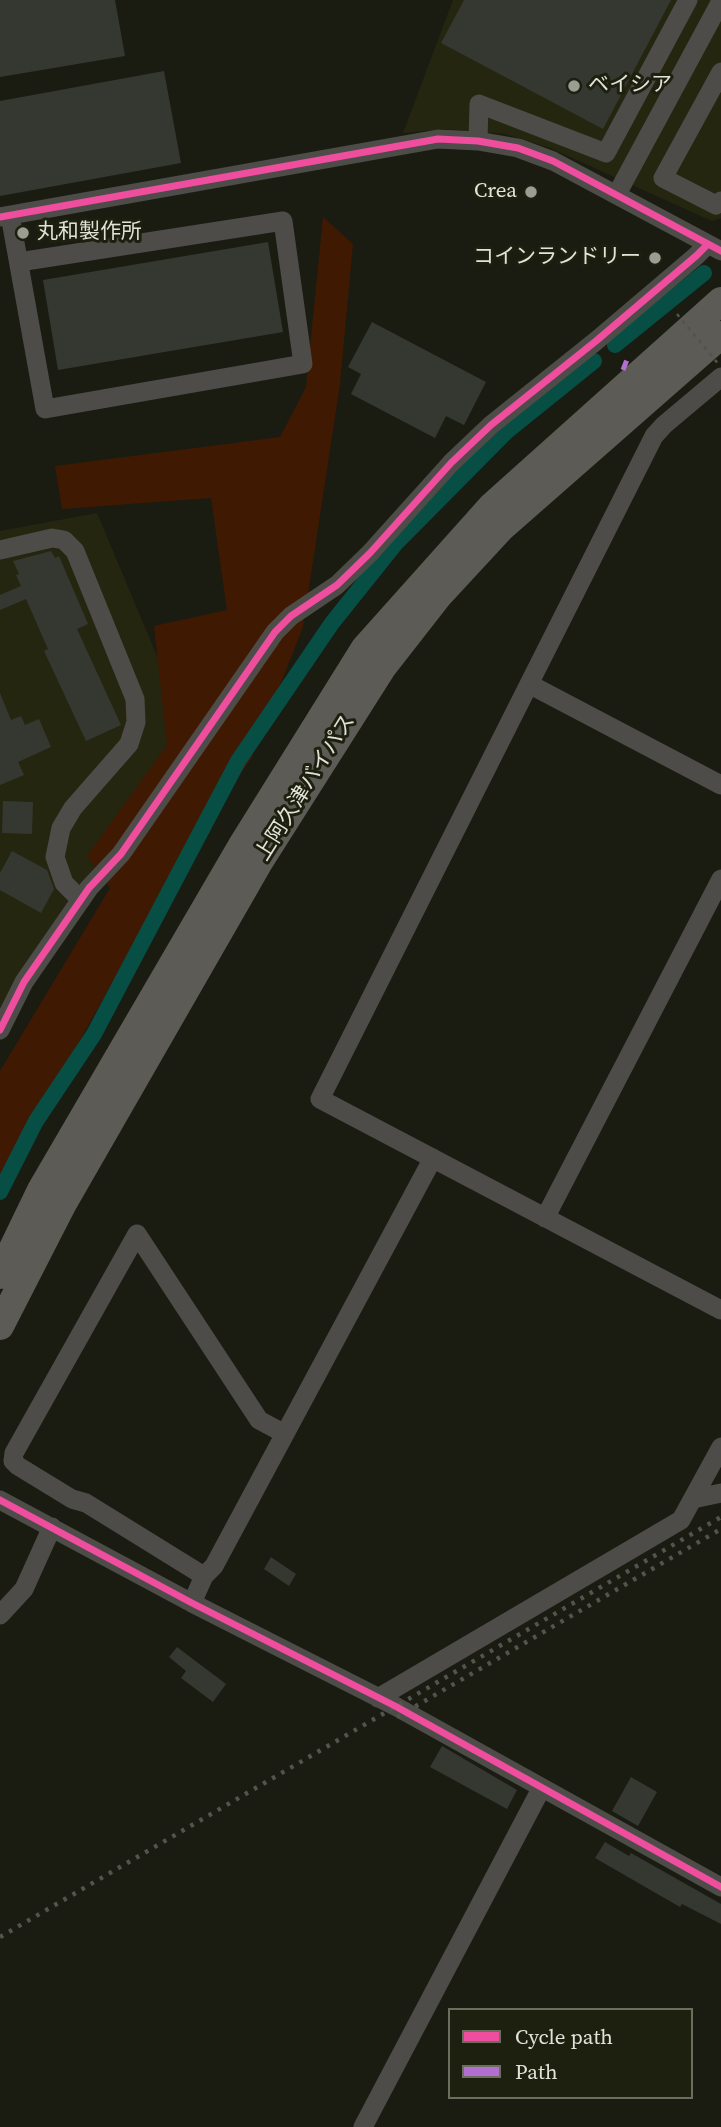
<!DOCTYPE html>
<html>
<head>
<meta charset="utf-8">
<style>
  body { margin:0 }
  #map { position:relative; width:721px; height:2127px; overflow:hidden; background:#1a1c12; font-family:"Source Serif 4",serif }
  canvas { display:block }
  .legend { position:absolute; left:448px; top:2008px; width:245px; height:91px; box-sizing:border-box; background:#1d1f0f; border:2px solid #6b6d5f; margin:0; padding:9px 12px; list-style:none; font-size:21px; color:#e1e3d8 }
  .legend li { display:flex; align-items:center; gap:14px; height:35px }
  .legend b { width:35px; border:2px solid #6b6d5f }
</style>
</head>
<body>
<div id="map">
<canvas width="721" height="2127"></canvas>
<ul class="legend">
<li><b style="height:9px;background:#ef4d9e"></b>Cycle path</li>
<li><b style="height:9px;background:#b36fd0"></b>Path</li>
</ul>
</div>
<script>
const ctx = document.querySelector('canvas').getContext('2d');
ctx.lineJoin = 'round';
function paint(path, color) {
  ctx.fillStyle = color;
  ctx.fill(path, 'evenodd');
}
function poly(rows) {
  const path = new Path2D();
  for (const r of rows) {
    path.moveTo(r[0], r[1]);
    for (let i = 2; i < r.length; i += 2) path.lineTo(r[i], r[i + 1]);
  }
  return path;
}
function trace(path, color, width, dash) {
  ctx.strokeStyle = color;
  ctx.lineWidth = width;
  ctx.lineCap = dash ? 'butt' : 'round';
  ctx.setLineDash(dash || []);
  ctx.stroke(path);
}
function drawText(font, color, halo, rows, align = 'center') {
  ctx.font = font + ' "Source Serif 4","Noto Sans JP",serif';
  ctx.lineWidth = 6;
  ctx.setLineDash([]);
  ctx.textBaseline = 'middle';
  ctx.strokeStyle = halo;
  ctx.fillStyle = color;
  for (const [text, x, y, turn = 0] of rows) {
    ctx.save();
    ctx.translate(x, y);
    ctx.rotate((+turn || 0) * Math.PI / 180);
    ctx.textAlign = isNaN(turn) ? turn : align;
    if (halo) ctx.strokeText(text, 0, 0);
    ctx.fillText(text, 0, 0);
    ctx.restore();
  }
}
paint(poly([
  [453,0,721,0,721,218,712,221,550,148,505,134,445,129,403,133],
  [97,513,191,737,119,846,74,892,18,979,0,1013,0,531]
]), '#242610');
paint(poly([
  [323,217,353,244,340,384,303,627,251,759,182,857,0,1184,0,1071,110,888,87,856,167,745,154,626,227,610,211,498,62,509,55,466,280,437,306,387]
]), '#401902');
trace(poly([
  [615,345,704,273],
  [0,1192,36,1121,94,1034,238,761,332,623,396,543,506,432,594,361]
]), '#074e44', 16);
paint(poly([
  [0,0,115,0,125,56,0,77],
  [464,0,671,0,603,129,441,43],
  [164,71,181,163,0,196,0,101],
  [268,242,283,332,58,370,43,280],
  [372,322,486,382,464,425,446,416,435,438,351,394,361,374,348,367],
  [51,551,55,558,59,556,88,624,77,629,121,725,86,741,44,651,48,649,26,599,0,610,0,595,21,586,16,575,19,574,13,561],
  [0,693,11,720,21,716,25,725,39,719,51,747,18,762,24,775,0,785],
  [3,801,33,802,32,834,2,833],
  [12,851,47,870,54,889,41,913,0,890,0,873],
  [271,1557,296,1574,289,1586,264,1569],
  [177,1647,226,1684,213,1702,181,1678,186,1671,169,1657],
  [442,1746,517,1790,507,1809,430,1767],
  [631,1777,657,1792,638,1826,612,1811],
  [605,1842,629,1856,631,1853,721,1904,721,1924,682,1904,680,1907,595,1858]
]), '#353831');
trace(poly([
  [721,72,663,178,716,205,721,201],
  [478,141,479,104,606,153,688,0],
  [617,194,721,1],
  [10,215,45,409,303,364,283,221,19,262],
  [0,217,438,139,478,141,518,148,553,161,721,251],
  [721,377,664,425,654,436,320,1099,721,1310],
  [0,550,52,538,64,540,75,551,135,699,136,722,129,744,73,808,61,828,55,857,64,883,81,900],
  [529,684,721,785],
  [0,1030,24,982,89,888,121,854,275,632,291,616,337,585,370,553,451,463,491,425,596,341,696,256,708,244],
  [545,1218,721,879],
  [693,1499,721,1493],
  [0,1500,192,1603,395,1706,721,1887],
  [204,1576,86,1503,72,1499,18,1466,13,1461,14,1453,137,1234,259,1420,285,1434],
  [192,1603,204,1576,214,1566,433,1158],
  [0,1615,24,1589,52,1527],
  [378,1698,681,1520,721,1447],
  [363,2127,541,1789]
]), '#4d4c48', 19);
trace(poly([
  [0,1275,41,1190,241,847,365,648,491,507,721,301],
  [0,1326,62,1205,259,862,382,668,439,595,501,528,721,335]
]), '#5c5b55', 28);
trace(poly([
  [397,1717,721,1529],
  [0,1937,721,1517]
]), '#54544f', 4.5, [3.5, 7]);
trace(poly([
  [677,314,720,366]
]), '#53534e', 2.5, [3.5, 5]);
trace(poly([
  [623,370,628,357]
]), '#b36fd0', 5, [10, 5]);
trace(poly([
  [0,217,438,139,478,141,518,148,553,161,721,251],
  [0,1030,24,982,89,888,121,854,275,632,291,616,337,585,370,553,451,463,491,425,596,341,696,256,708,244],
  [0,1500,192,1603,395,1706,721,1887]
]), '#ef4d9e', 7);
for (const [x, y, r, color] of [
  [574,86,7,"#9b9d93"],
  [531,192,7,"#9b9d93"],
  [23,233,7,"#9b9d93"],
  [655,258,7,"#9b9d93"]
]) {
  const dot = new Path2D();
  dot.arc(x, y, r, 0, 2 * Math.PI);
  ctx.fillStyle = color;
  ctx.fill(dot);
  trace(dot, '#1d1f0f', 2.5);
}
drawText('21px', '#e1e3d8', '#1d1f0f', [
  ["ベイシア",588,86],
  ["Crea",517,192,"right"],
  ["丸和製作所",37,233],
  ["コインランドリー",641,258,"right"]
], 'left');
drawText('21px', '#e1e3d8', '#1d1f0f', [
  ["上阿久津バイパス",306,788,-58]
]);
</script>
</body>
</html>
